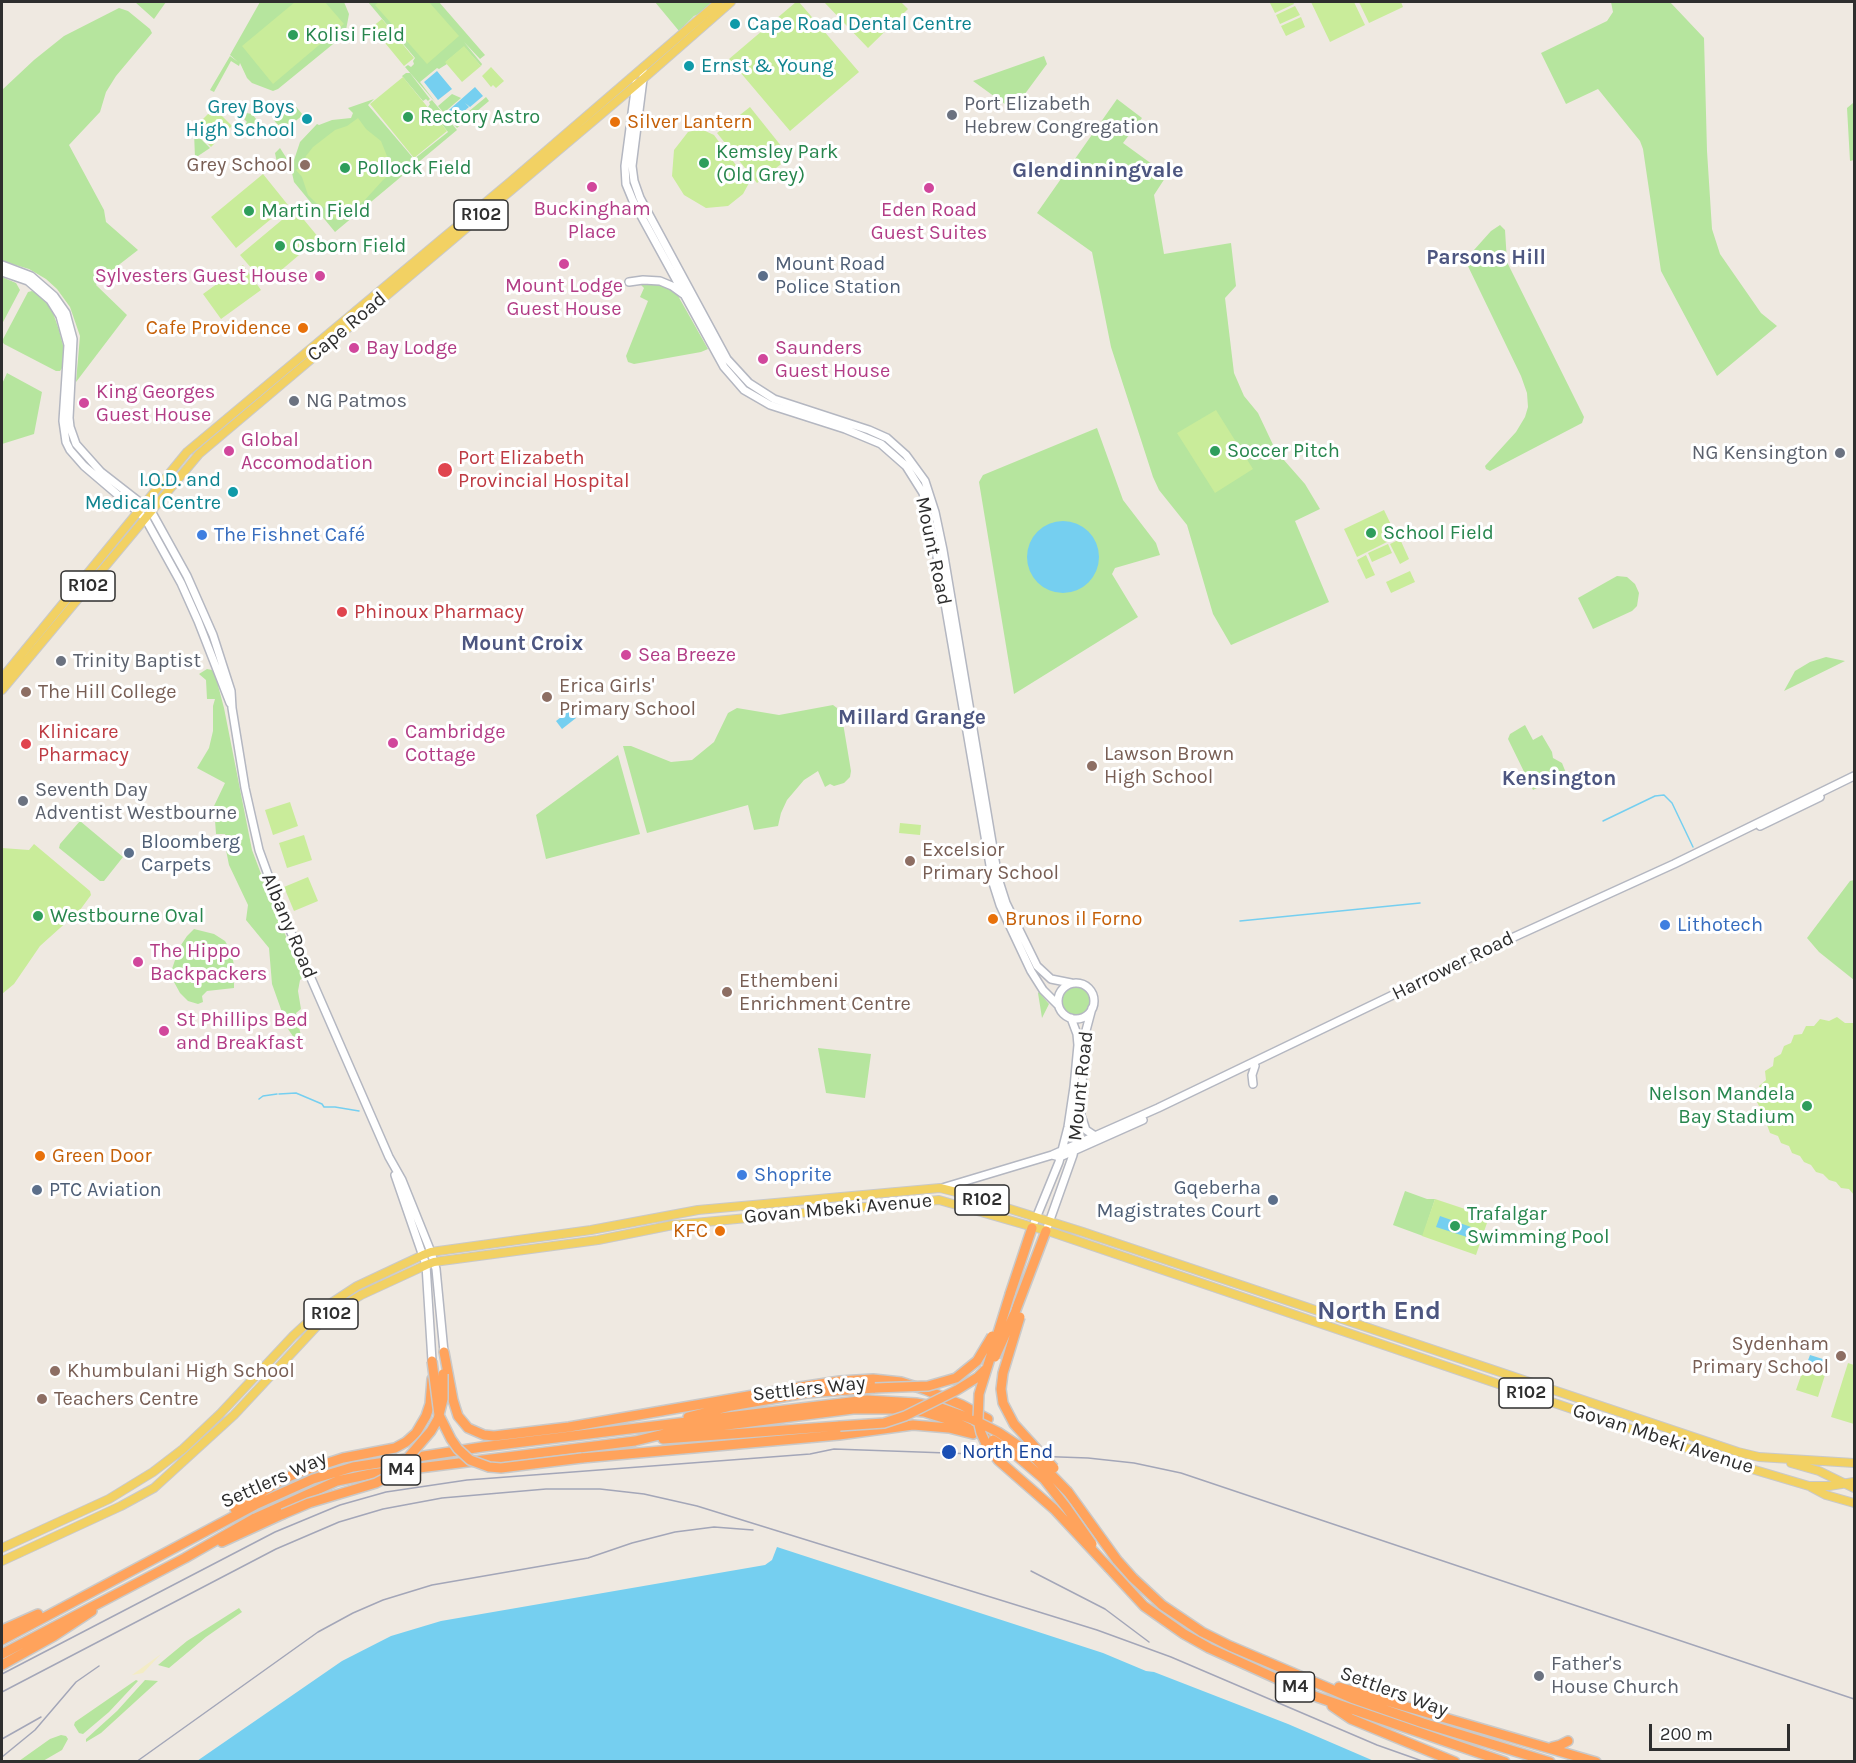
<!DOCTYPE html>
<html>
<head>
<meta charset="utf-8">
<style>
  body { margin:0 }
  #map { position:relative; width:1856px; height:1763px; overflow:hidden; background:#efe9e1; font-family:Karla,sans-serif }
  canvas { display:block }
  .frame { position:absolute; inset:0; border:3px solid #2e2e2e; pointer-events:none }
  .scale { position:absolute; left:1649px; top:1724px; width:141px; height:27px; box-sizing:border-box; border:3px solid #2e2e2e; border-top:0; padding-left:8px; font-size:18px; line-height:21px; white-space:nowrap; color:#2e2e2e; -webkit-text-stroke:4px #fff; paint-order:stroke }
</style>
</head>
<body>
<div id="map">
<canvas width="1856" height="1763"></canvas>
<div class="frame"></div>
<div class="scale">200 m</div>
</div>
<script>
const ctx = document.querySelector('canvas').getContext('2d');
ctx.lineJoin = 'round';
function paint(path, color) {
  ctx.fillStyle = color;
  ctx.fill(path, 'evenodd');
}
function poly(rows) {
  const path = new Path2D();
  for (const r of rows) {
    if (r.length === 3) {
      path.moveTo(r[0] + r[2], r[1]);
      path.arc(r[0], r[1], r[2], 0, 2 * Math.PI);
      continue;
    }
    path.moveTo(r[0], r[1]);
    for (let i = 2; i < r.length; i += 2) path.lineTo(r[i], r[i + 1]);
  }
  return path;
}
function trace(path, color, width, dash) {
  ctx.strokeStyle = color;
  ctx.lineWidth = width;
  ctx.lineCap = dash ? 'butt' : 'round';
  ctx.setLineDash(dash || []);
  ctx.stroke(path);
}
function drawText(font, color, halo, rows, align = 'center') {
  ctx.font = font + ' Karla,sans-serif';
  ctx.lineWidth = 6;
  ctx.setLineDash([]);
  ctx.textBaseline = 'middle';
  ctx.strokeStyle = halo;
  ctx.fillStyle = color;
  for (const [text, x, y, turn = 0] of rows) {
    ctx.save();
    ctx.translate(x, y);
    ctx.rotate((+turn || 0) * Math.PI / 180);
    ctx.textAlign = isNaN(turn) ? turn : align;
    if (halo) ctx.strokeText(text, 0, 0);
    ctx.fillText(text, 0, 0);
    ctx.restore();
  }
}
paint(poly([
  [135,2,166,2,154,19],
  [260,2,344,2,349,14,346,30,338,40,278,89,273,91,252,83,247,78,240,63,239,66,231,61,214,92,210,90,230,56,238,62,230,55],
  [368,2,439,2,485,55,480,59,464,42,482,64,481,66,464,47,446,62,447,64,439,69,437,68,420,82,436,103,405,67,408,65,411,67,414,64,413,61,415,58],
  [655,2,713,2,703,12,694,16,679,31],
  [1611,2,1670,2,1704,38,1707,151,1712,229,1720,254,1761,313,1777,326,1717,376,1661,271,1643,149,1640,141,1598,89,1566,104,1541,53,1607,21,1613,12],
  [119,8,128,11,150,29,152,33,116,76,106,92,100,112,69,145,104,210,106,222,138,250,98,281,96,285,127,315,76,382,80,336,70,307,57,289,46,279,29,269,2,261,2,90,34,60,64,36],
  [1044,56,1047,64,1013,110,973,81],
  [406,73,410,73,430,99,428,101,426,99,423,101,402,76],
  [452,94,461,98,447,110,456,122,486,97,489,101,457,128,438,106],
  [374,99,368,105,414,159,448,132,428,107,430,104,429,102,432,100,457,130,335,232,294,182,292,173,294,160,300,142,317,124,319,125,332,120,351,118,353,113,348,108],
  [1117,99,1142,118,1123,143,1167,175,1154,195,1164,254,1231,243,1236,286,1225,298,1234,373,1244,396,1258,413,1276,451,1305,484,1320,509,1295,521,1329,602,1231,645,1213,614,1187,525,1159,490,1153,477,1111,347,1092,252,1037,213],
  [292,102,303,115,283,131,272,118],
  [1853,103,1854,160,1850,161,1847,108],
  [246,113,252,114,261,125,256,130,258,133,255,135,244,125,247,122,243,118,239,119],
  [194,132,210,148,195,158],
  [280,148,289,162,286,173,278,165,276,158,275,153],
  [1500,225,1505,230,1507,262,1584,417,1582,423,1490,471,1486,469,1485,466,1516,432,1525,417,1528,407,1527,393,1521,376,1465,260,1491,231],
  [2,277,16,283,20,290,2,324],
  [649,283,664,285,677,294,708,349,701,352,634,364,628,362,626,356,648,301,640,297,644,288,640,284],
  [32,291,41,296,52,310,59,330,64,349,63,367,60,371,56,371,4,344,2,341,28,292],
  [7,373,42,392,34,434,2,444,2,384],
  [1097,428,1123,500,1156,543,1160,555,1115,568,1112,574,1138,617,1014,694,979,482,983,475],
  [1617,576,1627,577,1635,584,1639,593,1637,606,1632,611,1593,629,1578,598],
  [1826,657,1845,661,1784,691,1795,671,1810,662],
  [207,669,212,670,215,674,224,708,252,850,277,916,304,977,300,980,298,991,301,1009,296,1013,301,1036,297,1038,299,1045,288,1029,272,984,269,948,246,920,248,905,229,865,224,840,226,837,225,834,216,834,214,806,225,783,197,768,209,748,213,731,213,706,215,699,207,699,206,680,199,674],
  [833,705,841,711,851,771,850,777,844,783,834,786,830,784,825,787,818,771,804,780,787,800,781,813,778,826,754,830,748,805,647,833,623,746,631,746,671,762,692,760,714,742,728,713,737,708,779,715],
  [1525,725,1533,740,1542,735,1552,752,1553,758,1562,763,1566,773,1533,790,1508,739,1510,734],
  [618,755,640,834,546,859,536,815],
  [80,821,123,857,104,881,100,881,59,848,60,844],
  [1854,880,1854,980,1819,952,1807,938,1850,881],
  [194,929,214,934,225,941,231,951,234,965,234,988,207,991,202,996,203,1002,198,1004,188,1001,180,993,174,982,172,969,179,948,187,936],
  [1076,1001,14],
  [1039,992,1049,1004,1042,1018,1038,993],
  [818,1048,871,1054,865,1098,826,1093],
  [1405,1191,1427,1199,1435,1199,1423,1236,1393,1225],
  [239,1608,242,1612,206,1637,169,1668,158,1665,187,1641],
  [136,1680,138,1681,109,1712,83,1734,79,1733,74,1725,75,1722],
  [145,1680,158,1681,101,1733,86,1742,86,1739,117,1711],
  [61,1735,66,1736,68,1739,62,1750,43,1761,19,1761,50,1739]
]), '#b6e59e');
paint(poly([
  [161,1654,143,1673,132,1675,67,1722]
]), '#f3ecc5');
paint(poly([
  [295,2,325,2,344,24,273,84,242,46],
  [379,2,429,2,459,36,427,64,375,5],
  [796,2,799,2,859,72,790,131,729,59],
  [824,2,901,2,908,9,868,48],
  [1274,2,1293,2,1294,4,1275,13,1270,3],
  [1311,2,1354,2,1365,25,1330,42],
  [1359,2,1401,2,1403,7,1369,23],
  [1295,6,1300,15,1280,24,1276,15],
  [1301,17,1305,27,1286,36,1281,26],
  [382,19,414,58,404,66,372,27],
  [464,46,481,66,462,82,445,62],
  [491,67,504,81,496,88,493,85,491,87,482,76],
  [403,77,447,131,414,158,370,104],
  [750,107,790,157,757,183,717,133],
  [214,108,232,126,211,147,195,131,195,127],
  [358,118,366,129,381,141,387,156,397,169,383,180,364,201,336,220,327,209,316,203,308,195,302,177,296,170,302,166,306,156,313,147,335,130,347,126],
  [701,129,714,135,749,183,743,194,728,206,706,208,684,195,672,176,674,150,688,132],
  [263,174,288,205,236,248,211,217],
  [295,209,319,238,265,284,240,255],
  [243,265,261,290,221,319,203,294],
  [1216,410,1253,469,1215,493,1177,433],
  [1384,510,1397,537,1357,557,1344,529],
  [1400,539,1409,559,1400,564,1390,544],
  [1388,544,1392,553,1372,562,1368,553],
  [1366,555,1375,575,1366,579,1357,560],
  [1410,571,1415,582,1391,593,1386,582],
  [290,802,298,826,273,835,265,810],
  [900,823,921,825,920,835,899,833],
  [304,835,312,860,287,868,279,843],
  [34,844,90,891,91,895,80,910,40,946,14,984,2,994,2,848,29,850],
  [308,877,318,901,294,911,284,887],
  [1837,1017,1845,1023,1854,1023,1854,1195,1849,1189,1841,1188,1836,1182,1829,1180,1823,1174,1816,1172,1811,1165,1804,1162,1800,1156,1792,1153,1789,1146,1781,1143,1778,1136,1770,1133,1767,1125,1761,1119,1761,1110,1757,1102,1761,1095,1759,1086,1766,1080,1765,1071,1773,1066,1774,1058,1781,1054,1784,1046,1791,1043,1794,1035,1802,1034,1806,1026,1814,1026,1820,1019,1829,1021],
  [1435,1199,1489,1217,1476,1255,1422,1236],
  [1848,1363,1854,1365,1854,1424,1831,1417],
  [1804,1367,1825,1375,1818,1397,1796,1390]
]), '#c9ec9a');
paint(poly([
  [437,71,452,89,438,100,424,82],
  [475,87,483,96,470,107,465,103,469,107,456,118,449,110],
  [1063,557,36],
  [570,710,576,718,562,729,556,721],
  [1440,1216,1471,1227,1467,1237,1436,1227],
  [1810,1355,1826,1360,1823,1368,1807,1363],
  [777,1547,1103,1653,1146,1671,1154,1672,1288,1724,1374,1761,197,1761,342,1661,391,1636,441,1621,765,1565,772,1560]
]), '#75cff0');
trace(poly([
  [1603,821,1655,796,1664,795,1672,803,1693,847],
  [1240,921,1420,903],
  [279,1094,296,1093,322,1104,324,1107,335,1107,359,1111],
  [259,1099,263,1096,277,1094]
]), '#75cff0', 1.5);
const secondary = poly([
  [643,68,643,79,632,166,634,181,640,198,727,359,749,383,774,399,869,430,887,438,906,455,925,481,935,512,943,550,998,878,1006,903,1037,966,1051,979,1071,983],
  [636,83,625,166,626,184,633,201,724,367,744,390,770,405,845,429,881,444,906,466,923,493,936,551,993,883,1000,905,1031,971,1043,990,1058,1005],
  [2,265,31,276,54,296,66,313,73,339,69,418,70,427,76,444,101,472,151,511,187,576,213,635,231,691,232,708,245,788,259,850,279,905,389,1157,402,1180,431,1252,436,1269,444,1352],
  [2,272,28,281,50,300,60,316,68,345,63,421,66,442,70,450,84,466,145,518,181,583,198,621,230,703],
  [629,282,643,280,660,281,672,286,683,294],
  [1760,826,1820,797],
  [1076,1001,18],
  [1253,1084,1252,1075,1255,1066],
  [1082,1118,1086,1130,1095,1136],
  [1052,1155,1060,1157,1143,1120],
  [395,1175,426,1265,432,1361],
  [942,1188,1052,1155,1158,1108,1503,942,1674,864,1854,776],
  [1032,1228,1059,1162,1068,1127,1074,1087,1078,1045,1077,1034,1071,1018],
  [1046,1231,1073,1155,1078,1134,1081,1113,1084,1038,1092,1008]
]);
const primary = poly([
  [2,678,187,452,510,182,719,2],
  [2,690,199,454,643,79,731,2],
  [1791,1463,1819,1471,1854,1488],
  [1811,1487,1826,1495,1854,1503],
  [2,1548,109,1499,153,1472,183,1449,220,1414,293,1336,322,1309,357,1286,423,1255,431,1252,591,1230,698,1210,940,1188,956,1192,1083,1232,1738,1452,1759,1457,1854,1463],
  [2,1561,121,1506,154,1488,234,1415,316,1327,337,1310,361,1295,426,1265,434,1262,598,1240,673,1225,939,1200,1054,1233,1728,1462,1809,1486,1829,1486,1854,1482]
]);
const motorway = poly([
  [1010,1294,1032,1228],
  [1014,1315,1046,1231],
  [444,1352,453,1400,458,1416,468,1428,484,1435,494,1436,569,1427,800,1387,840,1381,873,1379,901,1382,926,1390,962,1405,988,1419],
  [688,1417,731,1406,806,1393,875,1388],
  [663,1439,840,1426],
  [582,1458,839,1435,913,1425,949,1428,973,1434],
  [1068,1492,1117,1560,1133,1578,1162,1605,1202,1632,1230,1646,1354,1699,1423,1723,1550,1762],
  [235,1509,283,1479,300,1472,343,1458,395,1448,406,1442,416,1433,426,1416,430,1404,432,1379],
  [222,1542,283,1514],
  [1109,1568,1144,1606,1184,1634,1209,1648,1317,1697,1505,1762],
  [2,1630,38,1614],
  [2,1640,255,1505,313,1479,353,1467,482,1447,867,1400,916,1403,938,1407,972,1419],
  [2,1654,185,1558,255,1518,337,1481,371,1474,635,1441,672,1432,853,1409,891,1409,924,1412,953,1421,985,1436],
  [2,1665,54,1636,92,1611],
  [1339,1687,1596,1762],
  [1332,1706,1351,1719,1455,1762],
  [1552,1747,1560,1745,1568,1741]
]);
trace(secondary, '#b4b7c1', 10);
trace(primary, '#c9c9c9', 10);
trace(motorway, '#c9c9c9', 12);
trace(secondary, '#fff', 7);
trace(primary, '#f2d163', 8);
trace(motorway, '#ffa35c', 9);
trace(poly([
  [1031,1571,1105,1609,1149,1642],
  [2,1674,275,1532,340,1505,386,1492,467,1480,810,1454,834,1449,1088,1458,1134,1463,1181,1473,1854,1699],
  [2,1692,276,1549,339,1522,383,1509,442,1498,546,1489,600,1489,644,1494,697,1506,1097,1630,1171,1657,1377,1745,1425,1762],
  [2,1739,41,1717],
  [2,1757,35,1730,76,1682,99,1666],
  [136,1762,318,1632,353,1613,383,1600,432,1585,588,1558,632,1543,675,1532,714,1527,753,1530]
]), '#a3a6b8', 1.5);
const motorwayBridge = poly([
  [1010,1294,979,1394,978,1420,981,1433,986,1444,998,1460,1054,1509,1109,1568],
  [1020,1317,1003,1373,1001,1389,1003,1403,1014,1424,1054,1468],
  [995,1357,1014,1315],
  [432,1361,439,1415,451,1439,458,1449,470,1460,489,1467,501,1468,582,1458],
  [875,1388,928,1386,956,1378,977,1361,992,1336],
  [974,1420,998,1432,1031,1454,1068,1492],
  [840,1426,884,1423,905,1416,957,1390,978,1377,985,1370],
  [993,1440,1017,1456,1044,1479,1066,1507,1092,1544],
  [283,1514,309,1503,376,1483,395,1473,431,1431,438,1419,443,1399,443,1374]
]);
trace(motorwayBridge, '#c9c9c9', 12, []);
trace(motorwayBridge, '#ffa35c', 9);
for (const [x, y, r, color] of [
  [735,24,6,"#0f9aa8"],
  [293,35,6,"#2e9e5b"],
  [689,66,6,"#0f9aa8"],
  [952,115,6,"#6b7280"],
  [408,117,6,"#2e9e5b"],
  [307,119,6,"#0f9aa8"],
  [615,122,6,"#e8710a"],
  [704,163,6,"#2e9e5b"],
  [305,165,6,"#8d6e63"],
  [345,168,6,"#2e9e5b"],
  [592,187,6,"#d1479c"],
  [929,188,6,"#d1479c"],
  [249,211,6,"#2e9e5b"],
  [280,246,6,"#2e9e5b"],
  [564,264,6,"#d1479c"],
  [320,276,6,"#d1479c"],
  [763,276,6,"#5c6f8a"],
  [303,328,6,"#e8710a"],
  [354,348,6,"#d1479c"],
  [763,359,6,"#d1479c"],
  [294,401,6,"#6b7280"],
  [84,403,6,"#d1479c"],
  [229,451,6,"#d1479c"],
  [1215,451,6,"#2e9e5b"],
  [1840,453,6,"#6b7280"],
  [445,470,8,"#e0444e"],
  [233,492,6,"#0f9aa8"],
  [1371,533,6,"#2e9e5b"],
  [202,535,6,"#3f7fe0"],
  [342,612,6,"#e0444e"],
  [626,655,6,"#d1479c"],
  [61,661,6,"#6b7280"],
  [26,692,6,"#8d6e63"],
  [547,697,6,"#8d6e63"],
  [393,743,6,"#d1479c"],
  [26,744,6,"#e0444e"],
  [1092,766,6,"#8d6e63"],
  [23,801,6,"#6b7280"],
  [129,853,6,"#5c6f8a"],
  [910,861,6,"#8d6e63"],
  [38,916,6,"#2e9e5b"],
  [993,919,6,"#e8710a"],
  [1665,925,6,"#3f7fe0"],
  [138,962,6,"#d1479c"],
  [727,992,6,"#8d6e63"],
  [164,1031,6,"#d1479c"],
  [1807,1106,6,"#2e9e5b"],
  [40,1156,6,"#e8710a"],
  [742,1175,6,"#3f7fe0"],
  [37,1190,6,"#5c6f8a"],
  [1273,1200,6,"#5c6f8a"],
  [1455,1226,6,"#2e9e5b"],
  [720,1231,6,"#e8710a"],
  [1841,1356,6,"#8d6e63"],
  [55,1371,6,"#8d6e63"],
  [42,1399,6,"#8d6e63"],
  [949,1452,8,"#1a4fb4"],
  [1539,1676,6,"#6b7280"]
]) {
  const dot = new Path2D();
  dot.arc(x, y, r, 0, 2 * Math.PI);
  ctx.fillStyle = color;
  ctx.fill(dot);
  trace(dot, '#fff', 2);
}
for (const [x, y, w] of [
  [481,215,54],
  [88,586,54],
  [982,1200,54],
  [331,1314,54],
  [1526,1393,54],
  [401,1470,39],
  [1295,1687,39]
]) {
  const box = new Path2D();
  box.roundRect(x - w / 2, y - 15, w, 30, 4.5);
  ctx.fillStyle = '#fff';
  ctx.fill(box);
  trace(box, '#2e2e2e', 1.5);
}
drawText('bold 18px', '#2e2e2e', null, [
  ["R102",481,215],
  ["R102",88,586],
  ["R102",982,1200],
  ["R102",331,1314],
  ["R102",1526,1393],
  ["M4",401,1470],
  ["M4",1295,1687]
]);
drawText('20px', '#0d838f', '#fff', [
  ["Cape Road Dental Centre",747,24],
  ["Ernst & Young",701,66],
  ["Grey Boys",295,107,"right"],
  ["High School",295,130,"right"],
  ["I.O.D. and",221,480,"right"],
  ["Medical Centre",221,503,"right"]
], 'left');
drawText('20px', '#27864d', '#fff', [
  ["Kolisi Field",305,35],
  ["Rectory Astro",420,117],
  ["Kemsley Park",716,152],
  ["(Old Grey)",716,175],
  ["Pollock Field",357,168],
  ["Martin Field",261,211],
  ["Osborn Field",292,246],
  ["Soccer Pitch",1227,451],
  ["School Field",1383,533],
  ["Westbourne Oval",50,916],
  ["Nelson Mandela",1795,1094,"right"],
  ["Bay Stadium",1795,1117,"right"],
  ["Trafalgar",1467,1214],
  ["Swimming Pool",1467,1237]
], 'left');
drawText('20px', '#5b616d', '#fff', [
  ["Port Elizabeth",964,104],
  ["Hebrew Congregation",964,127],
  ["NG Patmos",306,401],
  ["NG Kensington",1828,453,"right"],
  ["Trinity Baptist",73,661],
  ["Seventh Day",35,790],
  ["Adventist Westbourne",35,813],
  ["Father's",1551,1664],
  ["House Church",1551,1687]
], 'left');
drawText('20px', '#c56008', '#fff', [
  ["Silver Lantern",627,122],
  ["Cafe Providence",291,328,"right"],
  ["Brunos il Forno",1005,919],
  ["Green Door",52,1156],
  ["KFC",708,1231,"right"]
], 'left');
drawText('20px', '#785e54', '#fff', [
  ["Grey School",293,165,"right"],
  ["Erica Girls'",559,686],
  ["Primary School",559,709],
  ["The Hill College",38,692],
  ["Lawson Brown",1104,754],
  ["High School",1104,777],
  ["Excelsior",922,850],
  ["Primary School",922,873],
  ["Ethembeni",739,981],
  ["Enrichment Centre",739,1004],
  ["Sydenham",1829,1344,"right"],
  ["Primary School",1829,1367,"right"],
  ["Khumbulani High School",67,1371],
  ["Teachers Centre",54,1399]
], 'left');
drawText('20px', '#b23c85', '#fff', [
  ["Buckingham",592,209,"center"],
  ["Place",592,232,"center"],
  ["Eden Road",929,210,"center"],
  ["Guest Suites",929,233,"center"],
  ["Sylvesters Guest House",308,276,"right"],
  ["Mount Lodge",564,286,"center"],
  ["Guest House",564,309,"center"],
  ["Bay Lodge",366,348],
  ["Saunders",775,348],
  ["Guest House",775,371],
  ["King Georges",96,392],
  ["Guest House",96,415],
  ["Global",241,440],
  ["Accomodation",241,463],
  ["Sea Breeze",638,655],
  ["Cambridge",405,732],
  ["Cottage",405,755],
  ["The Hippo",150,951],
  ["Backpackers",150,974],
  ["St Phillips Bed",176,1020],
  ["and Breakfast",176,1043]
], 'left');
drawText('20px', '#4e5e75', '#fff', [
  ["Mount Road",775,264],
  ["Police Station",775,287],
  ["Bloomberg",141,842],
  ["Carpets",141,865],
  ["Gqeberha",1261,1188,"right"],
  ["Magistrates Court",1261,1211,"right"],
  ["PTC Aviation",49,1190]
], 'left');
drawText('20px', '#2e2e2e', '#fff', [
  ["Cape Road",347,327,-40],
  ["Mount Road",933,551,78],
  ["Albany Road",289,926,67],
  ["Harrower Road",1453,966,-26],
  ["Mount Road",1081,1086,-84],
  ["Govan Mbeki Avenue",838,1209,-5],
  ["Settlers Way",809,1389,-6],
  ["Govan Mbeki Avenue",1663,1439,18],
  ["Settlers Way",274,1480,-24],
  ["Settlers Way",1394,1692,20]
]);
drawText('20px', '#be3a42', '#fff', [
  ["Port Elizabeth",458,458],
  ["Provincial Hospital",458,481],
  ["Phinoux Pharmacy",354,612],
  ["Klinicare",38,732],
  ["Pharmacy",38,755]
], 'left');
drawText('20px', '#366cbe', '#fff', [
  ["The Fishnet Café",214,535],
  ["Lithotech",1677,925],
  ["Shoprite",754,1175]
], 'left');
drawText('20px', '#164399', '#fff', [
  ["North End",962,1452]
], 'left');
drawText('bold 21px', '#4d5680', '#fff', [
  ["Parsons Hill",1486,258],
  ["Mount Croix",522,644],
  ["Millard Grange",912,718],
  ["Kensington",1559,779]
]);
drawText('bold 22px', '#4d5680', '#fff', [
  ["Glendinningvale",1098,171]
]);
drawText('bold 26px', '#4d5680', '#fff', [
  ["North End",1379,1312]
]);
</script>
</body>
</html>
